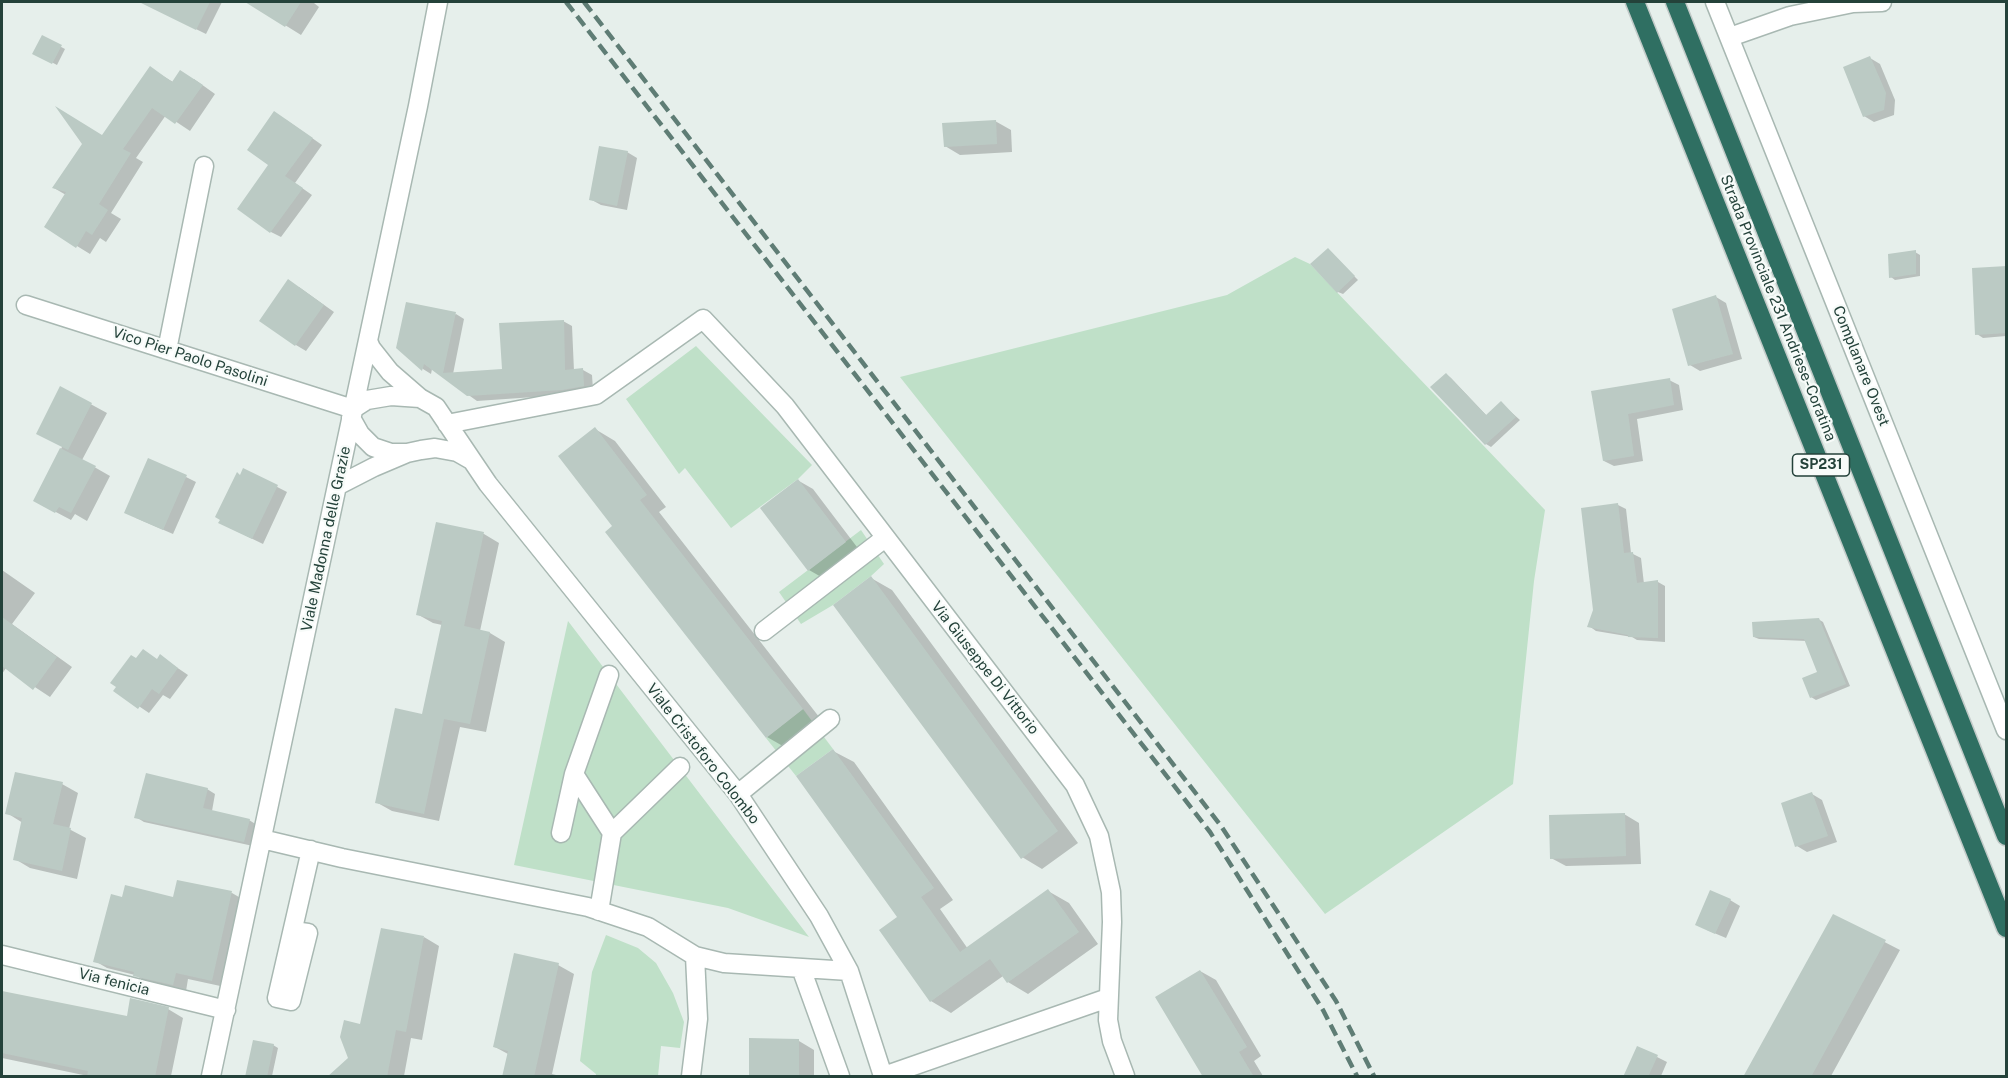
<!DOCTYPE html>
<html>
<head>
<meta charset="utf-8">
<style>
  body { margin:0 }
  #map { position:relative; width:2008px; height:1078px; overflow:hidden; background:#e6efeb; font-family:"Public Sans",sans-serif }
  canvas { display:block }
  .frame { position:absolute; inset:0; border:3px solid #24423a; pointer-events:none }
</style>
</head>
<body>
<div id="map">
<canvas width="2008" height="1078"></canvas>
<div class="frame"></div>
</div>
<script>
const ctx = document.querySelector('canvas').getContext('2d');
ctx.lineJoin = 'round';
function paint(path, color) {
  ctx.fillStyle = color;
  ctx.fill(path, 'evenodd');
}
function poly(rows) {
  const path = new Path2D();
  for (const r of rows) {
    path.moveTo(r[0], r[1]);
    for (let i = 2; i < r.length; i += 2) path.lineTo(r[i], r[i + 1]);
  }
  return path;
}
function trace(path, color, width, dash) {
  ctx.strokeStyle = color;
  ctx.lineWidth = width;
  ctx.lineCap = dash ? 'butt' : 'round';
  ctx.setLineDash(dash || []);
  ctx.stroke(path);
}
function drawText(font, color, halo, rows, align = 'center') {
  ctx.font = font + ' "Public Sans",sans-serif';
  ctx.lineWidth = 4.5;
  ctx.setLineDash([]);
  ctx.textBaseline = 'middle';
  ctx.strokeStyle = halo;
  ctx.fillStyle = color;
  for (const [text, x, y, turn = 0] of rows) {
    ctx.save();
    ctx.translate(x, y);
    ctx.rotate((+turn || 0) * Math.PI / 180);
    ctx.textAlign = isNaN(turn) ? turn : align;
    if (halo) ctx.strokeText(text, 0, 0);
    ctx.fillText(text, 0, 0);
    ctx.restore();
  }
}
paint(poly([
  [1295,257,1310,264,1545,510,1534,581,1513,784,1325,914,900,377,1227,295],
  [696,346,812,465,798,479,731,528,685,468,679,474,626,399],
  [861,530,884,564,871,576,833,605,801,624,779,592],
  [568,621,809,937,728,908,514,865],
  [803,709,833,749,796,776,766,738],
  [606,935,638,948,656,963,673,993,684,1022,680,1048,661,1046,658,1076,596,1076,596,1074,580,1061,592,972]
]), '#bfe0c8');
paint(poly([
  [141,2,222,2,206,34],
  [248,2,315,2,314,3,319,7,301,35],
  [42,37,65,49,57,65,34,53],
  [1870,58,1880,64,1895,100,1894,115,1874,122,1864,116],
  [150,68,173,82,194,79,215,94,190,131,166,115,136,158,143,162,111,213,121,219,106,242,100,238,90,254,46,227,66,195,54,188,103,137],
  [285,119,322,145,295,183,312,195,281,237,271,232,270,164],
  [995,121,1011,130,1012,152,960,155,945,146],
  [627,152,637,158,627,210,601,205,590,199],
  [1328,250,1358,280,1343,294,1338,292],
  [1915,252,1920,255,1920,276,1895,280,1891,277],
  [2006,267,2006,336,1983,338,1977,334],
  [299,287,334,312,306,351,296,345],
  [1716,297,1726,303,1742,359,1700,371,1690,365],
  [456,314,464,319,453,374,503,370,563,321,572,326,574,371,583,370,592,375,593,390,563,395,477,401,432,369,431,374,423,369,398,347],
  [1447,375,1451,378,1487,416,1501,403,1520,420,1491,447,1486,444,1433,387],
  [1669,380,1679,385,1683,410,1637,419,1643,461,1614,466,1604,461,1593,393],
  [61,388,107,413,82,460,110,476,87,521,75,514,71,520,35,501,62,447],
  [595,429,615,441,666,507,659,512,823,722,788,749,767,737,607,532,614,526],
  [244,470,287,492,263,544,230,528,241,477],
  [186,477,196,482,173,534,136,518],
  [799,481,813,489,860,551,823,578,809,570],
  [1618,505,1626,509,1631,553,1641,558,1644,584,1658,582,1665,586,1665,642,1637,640,1632,637,1596,631,1589,626,1595,610],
  [437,524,484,534,499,543,480,631,490,633,505,642,486,732,460,727,439,821,392,811,376,802,423,716,442,625,433,623,417,614],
  [2,570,35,593,12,624,72,667,50,697,6,668,2,674],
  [871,578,892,590,1078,843,1042,869,1022,857],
  [1818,619,1823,622,1850,686,1816,700,1811,697,1819,673,1807,641,1759,639,1754,637],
  [160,656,188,675,170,699,163,695,149,713,115,690,136,660,158,660],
  [833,751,854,762,953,900,940,909,968,949,1048,891,1069,903,1098,944,1028,994,1008,982,1003,976,951,1013,931,1001],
  [62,784,78,793,69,829,86,838,77,879,30,868,15,859,23,823,7,813],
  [207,789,215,794,212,811,249,820,257,825,253,846,144,822,136,817],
  [1812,794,1822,800,1837,842,1807,852,1797,846],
  [1624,814,1639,823,1641,864,1566,866,1551,858],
  [232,893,244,900,225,987,188,979,186,991,147,982,135,975,107,968,95,961,123,898,174,898],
  [1730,900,1740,906,1726,938,1707,930],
  [1834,916,1900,950,1831,1076,1745,1076],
  [424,937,439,946,422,1040,411,1038,404,1076,335,1076,350,1058,361,1026],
  [558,965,574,974,552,1074,560,1076,504,1076,508,1054,495,1047],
  [1200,971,1216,980,1261,1056,1254,1061,1263,1076,1201,1076,1204,1075],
  [2,992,128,1018,168,1009,183,1018,171,1076,88,1076,2,1058],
  [751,1040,799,1041,814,1050,814,1076,750,1076],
  [273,1045,278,1048,272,1076,247,1076],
  [1657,1057,1667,1062,1661,1076,1624,1076]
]), '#0003');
paint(poly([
  [139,2,210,2,196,30],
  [245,2,301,2,285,27],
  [42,35,62,45,52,64,32,54],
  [1870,56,1886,93,1884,110,1863,117,1843,67],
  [150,66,172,82,180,70,203,85,175,124,152,108,123,149,131,153,99,204,108,210,92,235,86,231,76,248,44,227,66,192,52,188,82,144,55,106,102,135],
  [274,111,313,138,285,176,303,188,270,233,237,209,268,165,247,150],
  [996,120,997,144,944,147,942,123],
  [599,146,628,151,617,206,589,200],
  [1328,248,1355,276,1337,293,1310,264],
  [1916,250,1916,274,1889,278,1888,254],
  [2007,266,2007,333,1975,335,1972,268],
  [288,279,324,305,295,346,259,321],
  [1716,295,1733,354,1688,366,1672,309],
  [406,302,456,312,443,373,502,369,499,323,564,320,565,370,583,368,584,386,562,390,467,396,424,364,422,371,396,348],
  [1446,373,1486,415,1501,401,1516,417,1485,445,1430,387],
  [1670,378,1674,405,1628,414,1634,456,1603,461,1591,391],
  [60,386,92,403,68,450,36,434],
  [595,427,647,495,640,500,803,709,766,738,605,532,612,526,558,456],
  [60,448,96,466,71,513,59,507,55,513,33,501],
  [148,458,187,475,163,530,124,513],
  [243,468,278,485,252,539,218,523,220,520,215,517,237,472,240,475],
  [798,479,846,542,808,571,760,508],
  [1618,503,1624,553,1633,552,1637,583,1658,580,1658,638,1628,637,1628,635,1587,627,1593,610,1581,508],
  [436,522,484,532,464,626,490,632,470,724,444,719,424,814,375,803,395,708,422,714,442,621,416,615],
  [871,576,1058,831,1021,859,833,605],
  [2,617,57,657,33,690,2,666],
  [1819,618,1846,684,1810,698,1802,678,1817,672,1804,639,1753,637,1752,622],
  [143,649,157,659,160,654,178,668,159,694,152,689,138,709,113,691,116,687,110,683,131,655,136,658],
  [833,749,934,888,921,897,960,952,1048,889,1079,932,1007,983,990,959,930,1002,879,930,897,917,796,776],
  [15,772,63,782,53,824,71,828,62,871,13,860,22,818,5,814],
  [146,773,208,788,203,808,250,819,244,842,134,818],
  [1812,792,1828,836,1795,847,1781,803],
  [1625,813,1626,856,1550,859,1549,815],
  [177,880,232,891,212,981,176,973,173,985,133,976,134,972,93,962,111,894,122,897,125,885,173,897],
  [1710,890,1731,899,1715,934,1695,925],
  [1833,914,1886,940,1811,1077,1743,1077],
  [381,928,424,936,406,1032,396,1030,387,1077,327,1077,348,1058,340,1037,344,1020,360,1024],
  [514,953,559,963,534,1077,502,1077,508,1051,493,1047],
  [1200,970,1247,1047,1239,1052,1254,1077,1203,1077,1155,997],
  [2,991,127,1016,130,998,169,1007,155,1077,87,1077,88,1071,2,1053],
  [749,1038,799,1039,799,1077,749,1077],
  [253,1040,274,1044,267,1077,245,1077],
  [1637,1046,1658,1055,1648,1077,1623,1077]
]), '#bbcac4');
const minor = poly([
  [1715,2,2006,730],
  [1730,37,1790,16,1853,3,1882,2],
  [26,305,353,409,367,400,391,396,420,398,436,407,488,484,738,794,819,916,849,971,883,1076],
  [368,341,371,348,390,372,420,398],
  [167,350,204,166],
  [351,418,360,434,373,447,391,453,406,453],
  [447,424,596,395,703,319,785,406,1075,785,1099,836,1111,892,1112,922,1108,1020,1112,1041,1125,1076],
  [337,486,374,467,407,453,421,450,435,448,457,452,471,460],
  [764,631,885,538],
  [609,675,574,774,612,833],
  [738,794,830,719],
  [561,833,574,774],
  [262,839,342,858,588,907,648,927,695,956,724,963,849,971],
  [599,911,612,833,680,767],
  [293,931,308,933,291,1001,277,998,311,850],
  [2,955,226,1010],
  [801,968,840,1076],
  [211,1076,418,106,438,2],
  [691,1076,698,1019,695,956],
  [884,1076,1108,998]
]);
const highway = poly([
  [1635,2,2006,928],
  [1675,2,2006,836]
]);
trace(minor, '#a8b8b2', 21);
trace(highway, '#c2cac8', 21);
trace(minor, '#fff', 18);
trace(highway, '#2f6f62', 18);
trace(poly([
  [566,2,1210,832,1323,1010,1357,1076],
  [584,2,1221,826,1336,1001,1374,1076]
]), '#5f7d75', 4.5, [12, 6]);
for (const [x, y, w] of [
  [1821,465,57]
]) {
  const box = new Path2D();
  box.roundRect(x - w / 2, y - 11, w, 22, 4.5);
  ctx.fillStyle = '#f7fbf9';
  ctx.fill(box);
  trace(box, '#24423a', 1.5);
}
drawText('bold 14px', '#24423a', null, [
  ["SP231",1821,465]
]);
drawText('15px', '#24423a', '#f7fbf9', [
  ["Strada Provinciale 231 Andriese-Coratina",1778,308,68],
  ["Vico Pier Paolo Pasolini",190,357,18],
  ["Complanare Ovest",1861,366,68],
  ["Viale Madonna delle Grazie",326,539,-78],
  ["Via Giuseppe Di Vittorio",985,668,52],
  ["Viale Cristoforo Colombo",703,754,52],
  ["Via fenicia",114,982,14]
]);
</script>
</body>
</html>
